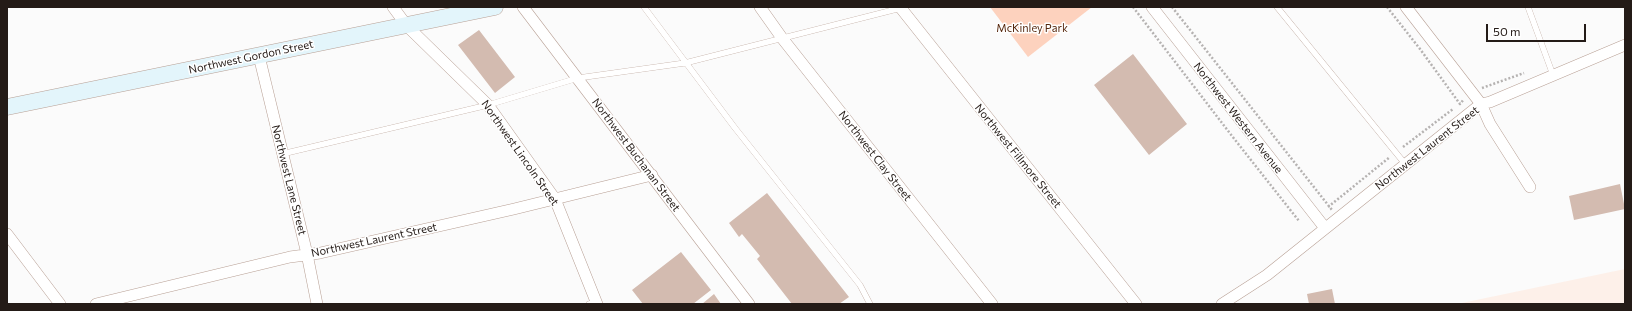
<!DOCTYPE html>
<html>
<head>
<meta charset="utf-8">
<style>
  body { margin:0 }
  #map { position:relative; width:1632px; height:311px; overflow:hidden; background:#fbfbfb; font-family:Commissioner,sans-serif }
  canvas { display:block }
  .frame { position:absolute; inset:0; border:8px solid #241b17; pointer-events:none }
  .scale { position:absolute; left:1486px; top:24px; width:100px; height:18px; box-sizing:border-box; border:2px solid #241b17; border-top:0; padding-left:5px; font-size:12px; line-height:14px; white-space:nowrap; color:#241b17; -webkit-text-stroke:3px #fff; paint-order:stroke }
</style>
</head>
<body>
<div id="map">
<canvas width="1632" height="311"></canvas>
<div class="frame"></div>
<div class="scale">50 m</div>
</div>
<script>
const ctx = document.querySelector('canvas').getContext('2d');
ctx.lineJoin = 'round';
function paint(path, color) {
  ctx.fillStyle = color;
  ctx.fill(path, 'evenodd');
}
function poly(rows) {
  const path = new Path2D();
  for (const r of rows) {
    path.moveTo(r[0], r[1]);
    for (let i = 2; i < r.length; i += 2) path.lineTo(r[i], r[i + 1]);
  }
  return path;
}
function trace(path, color, width, dash) {
  ctx.strokeStyle = color;
  ctx.lineWidth = width;
  ctx.lineCap = dash ? 'butt' : 'round';
  ctx.setLineDash(dash || []);
  ctx.stroke(path);
}
function drawText(font, color, halo, rows, align = 'center') {
  ctx.font = font + ' Commissioner,sans-serif';
  ctx.lineWidth = 3;
  ctx.setLineDash([]);
  ctx.textBaseline = 'middle';
  ctx.strokeStyle = halo;
  ctx.fillStyle = color;
  for (const [text, x, y, turn = 0] of rows) {
    ctx.save();
    ctx.translate(x, y);
    ctx.rotate((+turn || 0) * Math.PI / 180);
    ctx.textAlign = isNaN(turn) ? turn : align;
    if (halo) ctx.strokeText(text, 0, 0);
    ctx.fillText(text, 0, 0);
    ctx.restore();
  }
}
paint(poly([
  [1625,269,1625,304,1457,304]
]), '#fdf0e9');
paint(poly([
  [990,7,1092,7,1028,57]
]), '#fdd2be');
paint(poly([
  [479,30,515,77,495,93,458,45],
  [1133,54,1187,124,1149,155,1094,85],
  [1620,184,1625,209,1574,220,1569,196],
  [767,193,849,297,839,304,792,304,757,259,760,256,742,234,739,237,729,223],
  [681,252,711,290,693,304,643,304,632,290],
  [1332,289,1335,304,1309,304,1307,294],
  [714,294,721,304,702,304]
]), '#d3bbb0');
const lane = poly([
  [644,7,735,128,860,285,870,304],
  [1277,7,1406,165],
  [1528,7,1553,75],
  [282,154,488,105,578,78,685,63,901,8],
  [589,304,597,302]
]);
const street = poly([
  [393,7,407,26,488,105,555,199,597,304],
  [523,7,749,304],
  [760,7,782,38,992,304],
  [900,7,1136,304],
  [1152,7,1325,228],
  [1406,7,1481,104,1490,124,1530,187],
  [259,56,307,254,317,304],
  [7,234,60,304],
  [96,304,290,257,320,253,514,209,652,175],
  [1222,304,1267,275,1481,104,1490,102,1625,45]
]);
const secondary = poly([
  [7,107,495,7]
]);
trace(lane, '#b8a095', 6);
trace(street, '#b8a095', 12);
trace(secondary, '#b8a095', 17);
trace(poly([
  [1133,7,1232,136,1299,221],
  [1172,7,1332,210],
  [1387,7,1420,49,1460,104,1464,99],
  [1482,88,1524,73],
  [1403,147,1453,109],
  [1328,207,1390,157]
]), '#b5b2b1', 2.5, [2, 2]);
trace(lane, '#fff', 5.5);
trace(street, '#fff', 11);
trace(secondary, '#e3f5fb', 16);
drawText('11px', '#55270d', '#fff', [
  ["McKinley Park",1032,28]
]);
drawText('11px', '#241b17', '#fff', [
  ["Northwest Gordon Street",251,57,-12],
  ["Northwest Western Avenue",1238,118,52],
  ["Northwest Laurent Street",1427,148,-38],
  ["Northwest Lincoln Street",520,153,55],
  ["Northwest Buchanan Street",636,155,53],
  ["Northwest Clay Street",875,156,52],
  ["Northwest Fillmore Street",1018,156,51],
  ["Northwest Lane Street",289,180,76],
  ["Northwest Laurent Street",374,240,-12]
]);
</script>
</body>
</html>
